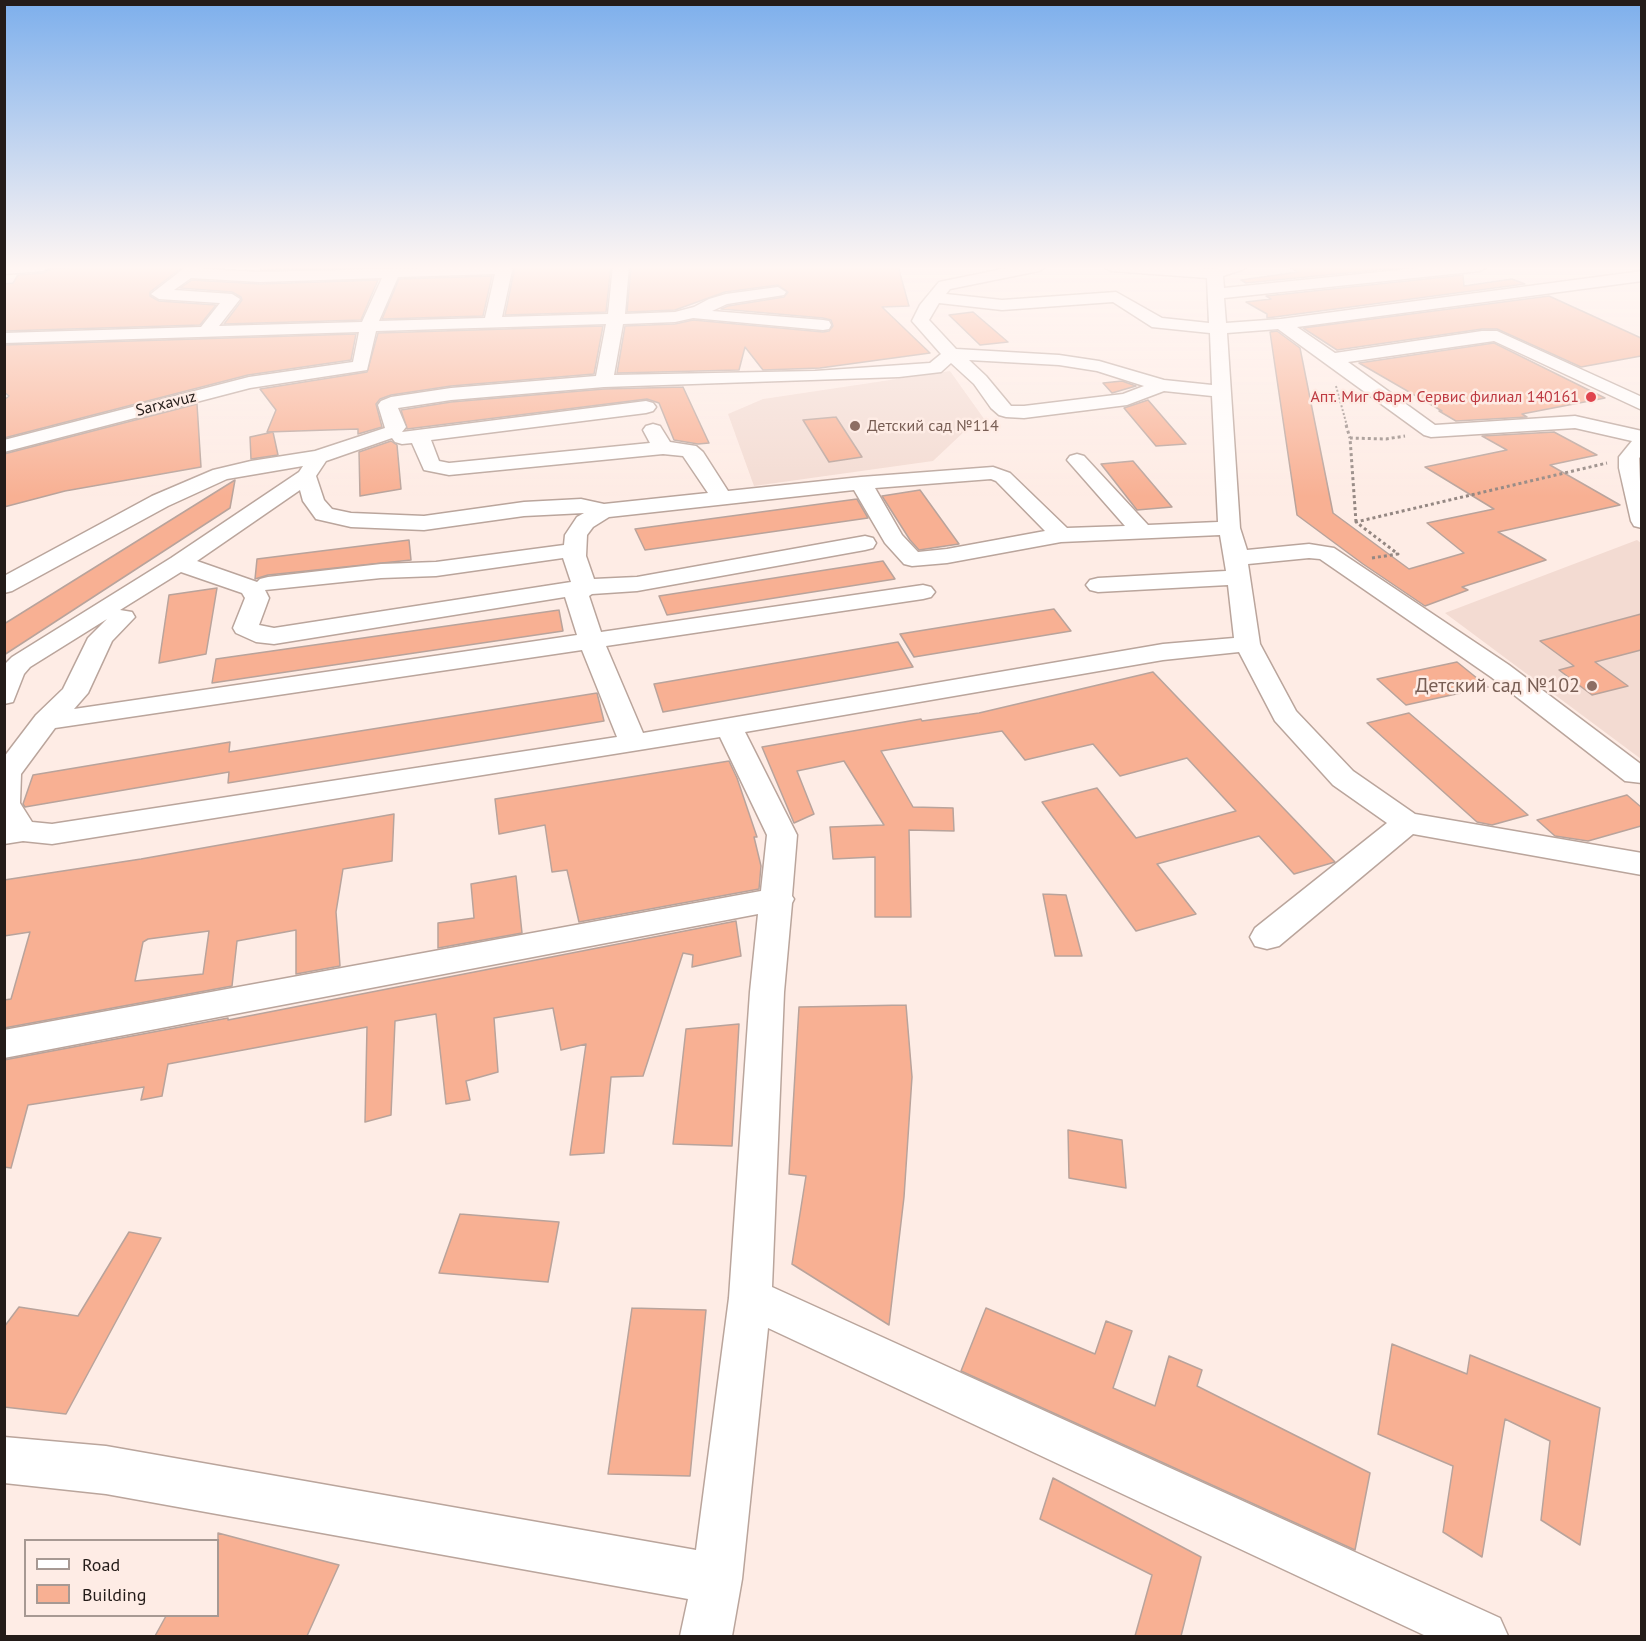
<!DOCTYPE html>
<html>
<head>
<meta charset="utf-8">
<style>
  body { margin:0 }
  #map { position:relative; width:1646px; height:1641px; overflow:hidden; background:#feece5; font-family:"PT Sans",sans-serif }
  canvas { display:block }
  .frame { position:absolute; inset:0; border:6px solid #241c19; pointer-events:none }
  .legend { position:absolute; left:24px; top:1539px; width:195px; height:78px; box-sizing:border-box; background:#feece5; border:2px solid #a79993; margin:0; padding:8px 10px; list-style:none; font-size:18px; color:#241c19 }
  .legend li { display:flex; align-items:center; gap:12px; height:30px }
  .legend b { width:30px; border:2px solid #a79993 }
</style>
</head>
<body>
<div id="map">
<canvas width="1646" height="1641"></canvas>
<div class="frame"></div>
<ul class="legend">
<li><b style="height:8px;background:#fff"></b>Road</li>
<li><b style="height:16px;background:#f8b093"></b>Building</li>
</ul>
</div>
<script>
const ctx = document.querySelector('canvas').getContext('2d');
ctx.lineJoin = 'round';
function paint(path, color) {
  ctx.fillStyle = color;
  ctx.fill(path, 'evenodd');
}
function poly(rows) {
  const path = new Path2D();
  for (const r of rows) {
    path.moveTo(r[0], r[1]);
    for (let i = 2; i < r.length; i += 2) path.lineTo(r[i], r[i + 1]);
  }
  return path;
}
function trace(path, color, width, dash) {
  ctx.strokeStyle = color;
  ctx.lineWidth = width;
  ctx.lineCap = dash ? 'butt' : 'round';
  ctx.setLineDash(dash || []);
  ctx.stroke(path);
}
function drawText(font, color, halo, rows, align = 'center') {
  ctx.font = font + ' "PT Sans",sans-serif';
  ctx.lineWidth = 5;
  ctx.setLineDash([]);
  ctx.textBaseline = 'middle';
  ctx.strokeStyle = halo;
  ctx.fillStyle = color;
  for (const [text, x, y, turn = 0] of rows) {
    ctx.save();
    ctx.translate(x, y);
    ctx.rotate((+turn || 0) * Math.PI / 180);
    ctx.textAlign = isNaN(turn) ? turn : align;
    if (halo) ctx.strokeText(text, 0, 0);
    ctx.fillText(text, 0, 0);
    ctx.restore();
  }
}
paint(poly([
  [950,371,987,423,967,429,933,461,754,486,728,414,763,399],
  [1637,540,1641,543,1641,759,1445,613]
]), '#f3dbd2');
const building = poly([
  [86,266,184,266,150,292,150,296,159,301,216,305,200,325,4,331,4,284,13,283,18,275,43,273,51,269,86,266],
  [263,266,344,266,343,268,260,270,263,266],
  [515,266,611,266,606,312,505,315,515,266],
  [631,266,898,266,909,306,882,307,930,353,820,368,763,370,745,347,739,370,617,373,625,326,675,324,693,320,823,332,829,331,833,326,831,320,823,318,721,309,728,306,784,297,788,292,778,285,725,292,675,310,627,312,631,266],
  [1288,266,1418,266,1246,283,1241,280,1298,272,1288,266],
  [1463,275,1464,286,1512,279,1525,284,1267,318,1267,314,1246,302,1271,299,1266,296,1463,275],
  [492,276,483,316,382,319,399,279,492,276],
  [192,280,260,284,378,280,361,320,224,324,242,300,241,297,232,292,180,288,192,280],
  [1549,296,1641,338,1641,356,1581,367,1497,329,1482,329,1337,350,1303,328,1549,296],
  [973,312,1008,342,980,345,949,315,973,312],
  [603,326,594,374,451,386,391,395,380,399,376,404,382,427,358,434,358,429,267,432,276,410,260,389,367,372,378,333,603,326],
  [1277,331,1300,348,1333,513,1409,569,1464,553,1427,523,1494,509,1425,467,1507,450,1482,436,1554,432,1597,455,1550,465,1620,505,1498,532,1546,560,1462,587,1468,590,1425,606,1363,564,1297,515,1270,332,1277,331],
  [356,334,351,360,248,375,4,438,4,400,9,396,4,392,4,345,356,334],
  [1494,343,1605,398,1522,414,1527,417,1456,421,1439,411,1442,411,1359,363,1494,343],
  [1122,381,1136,386,1112,393,1103,383,1122,381],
  [683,387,709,443,698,444,674,440,659,403,647,399,407,429,401,410,451,402,604,389,683,387],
  [1148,400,1186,444,1156,446,1124,408,1148,400],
  [197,404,201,467,65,491,4,507,4,454,197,404],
  [836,417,862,457,829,462,803,420,836,417],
  [273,432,278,455,251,459,250,437,273,432],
  [391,441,397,445,401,489,360,496,359,452,391,441],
  [1133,461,1172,507,1137,510,1101,464,1133,461],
  [235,480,230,508,4,655,4,624,235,480],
  [920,490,959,544,919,550,910,540,882,496,920,490],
  [857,499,868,518,645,550,635,529,857,499],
  [409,540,411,560,268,575,255,579,257,559,409,540],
  [883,561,895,579,667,615,659,596,883,561],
  [217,588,206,654,159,663,169,595,217,588],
  [1054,609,1071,631,914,657,900,634,1054,609],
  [559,610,563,631,212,683,216,659,559,610],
  [1641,614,1641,650,1595,662,1628,686,1592,695,1559,670,1574,666,1540,641,1641,614],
  [898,642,913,667,663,712,654,684,898,642],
  [1457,662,1488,687,1406,705,1377,679,1457,662],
  [1153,672,1335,862,1294,874,1259,836,1157,864,1196,914,1136,931,1042,802,1097,788,1136,838,1236,811,1187,758,1120,776,1093,744,1025,760,1002,731,881,751,913,807,953,808,954,831,909,830,911,917,875,917,875,857,833,859,830,827,884,825,844,761,797,771,814,814,794,823,762,747,921,719,922,721,979,713,1153,672],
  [597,693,604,721,228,783,229,772,25,807,23,804,33,775,230,742,229,752,597,693],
  [1409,713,1528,815,1492,825,1477,822,1367,723,1409,713],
  [729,761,737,778,757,837,754,837,761,866,759,889,579,922,567,870,552,872,545,825,499,834,495,799,729,761],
  [1627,795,1641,807,1641,826,1588,841,1555,836,1537,820,1627,795],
  [394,814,392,861,343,869,336,912,340,966,296,974,296,930,237,941,232,986,4,1028,4,1000,11,999,30,932,4,936,4,880,141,859,394,814],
  [209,931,203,974,135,981,143,942,148,939,209,931],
  [516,876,522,933,438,948,438,923,474,918,471,884,516,876],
  [1043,894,1066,895,1082,956,1055,956,1043,894],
  [736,921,741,956,692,967,693,955,683,953,643,1076,611,1077,604,1153,570,1155,586,1044,561,1050,553,1008,494,1018,498,1072,466,1081,470,1100,446,1104,436,1014,395,1021,391,1115,365,1122,367,1027,168,1064,162,1096,141,1100,144,1087,28,1105,11,1168,4,1167,4,1060,228,1018,228,1020,736,921],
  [906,1005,912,1077,904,1197,889,1325,792,1264,806,1176,789,1174,799,1007,906,1005],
  [739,1024,732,1146,673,1144,686,1029,739,1024],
  [1068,1130,1122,1140,1126,1188,1069,1178,1068,1130],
  [460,1214,559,1222,548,1282,439,1273,460,1214],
  [129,1232,161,1238,66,1414,4,1407,4,1327,19,1307,78,1316,129,1232],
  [632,1308,706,1310,690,1476,608,1474,632,1308],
  [986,1308,1095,1354,1106,1321,1132,1331,1113,1388,1155,1406,1169,1356,1202,1370,1197,1386,1370,1473,1355,1550,961,1371,986,1308],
  [1392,1344,1467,1374,1470,1355,1600,1408,1580,1545,1541,1520,1550,1441,1505,1419,1482,1557,1443,1532,1453,1466,1378,1434,1392,1344],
  [1053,1478,1201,1557,1181,1636,1135,1636,1152,1575,1040,1519,1053,1478],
  [218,1533,339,1565,307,1636,155,1636,166,1616,218,1616,218,1533]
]);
paint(building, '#f8b093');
trace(building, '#b9a39b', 1.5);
const minor = poly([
  [4,266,51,266,43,271,4,274,4,266],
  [187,266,204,266,202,269,260,272,513,266,502,317,608,314,613,266,629,266,625,314,675,312,694,307,709,299,726,294,778,287,786,292,784,295,727,304,712,311,823,320,829,321,831,325,829,329,823,330,693,318,675,322,623,324,614,375,815,371,930,363,941,354,912,321,920,305,939,282,1017,266,1047,266,1039,271,950,289,946,294,1002,300,1116,292,1162,318,1209,323,1207,278,1111,271,1103,266,1169,266,1214,269,1224,266,1247,266,1244,269,1223,276,1224,288,1438,266,1488,266,1480,271,1224,298,1226,323,1281,319,1642,271,1642,281,1297,327,1335,353,1482,331,1497,331,1642,397,1642,410,1494,341,1348,362,1435,425,1575,416,1642,431,1642,455,1639,458,1642,528,1634,526,1631,521,1619,468,1619,457,1632,441,1575,428,1431,437,1424,435,1278,329,1227,333,1240,528,1247,550,1309,544,1334,548,1509,665,1642,765,1642,783,1625,781,1491,677,1320,559,1309,558,1248,564,1260,644,1296,711,1353,771,1415,814,1642,853,1642,875,1413,834,1279,946,1267,949,1255,946,1250,937,1255,928,1387,823,1333,785,1275,721,1239,652,1163,660,745,732,797,835,792,896,794,899,792,903,784,992,772,1287,1500,1618,1508,1636,1426,1636,768,1328,742,1579,732,1636,680,1636,688,1599,106,1494,4,1483,4,1437,106,1446,696,1550,729,1298,750,992,758,914,4,1058,4,1030,761,891,767,835,720,737,52,844,23,841,4,844,4,757,36,715,63,689,88,638,107,619,30,667,24,674,13,702,4,704,4,665,12,657,171,558,299,472,303,466,227,479,168,506,12,591,4,593,4,576,152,496,213,470,251,461,315,451,385,428,378,405,381,401,391,397,451,388,596,376,606,324,376,331,367,370,250,388,4,452,4,440,249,377,353,362,359,332,4,343,4,333,201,327,220,303,159,299,151,294,187,266],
  [495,274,485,318,379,321,398,277,495,274],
  [191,278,260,282,382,278,362,322,219,326,240,299,232,294,174,290,191,278],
  [1113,302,1152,327,1210,333,1212,385,1164,380,1099,361,1059,355,956,349,929,320,939,303,1002,310,1113,302],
  [969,360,1059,365,1097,371,1144,386,1123,394,1024,406,1011,406,986,376,969,360],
  [951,363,974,384,991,408,999,415,1006,417,1024,418,1127,405,1164,391,1212,396,1218,522,1148,525,1084,456,1077,454,1070,456,1067,460,1125,526,1067,528,1010,473,993,467,861,477,728,491,703,452,696,446,670,442,660,426,653,424,646,426,643,430,650,443,449,463,439,461,431,440,646,413,653,411,656,407,653,403,646,401,402,432,406,427,398,408,451,400,604,387,899,377,941,372,951,363],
  [392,438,395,442,402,444,412,443,424,470,449,475,663,454,683,456,708,493,604,504,581,499,524,502,424,516,351,513,332,509,324,500,316,476,326,461,392,438],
  [991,479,996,481,1045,531,947,549,918,552,902,535,875,488,991,479],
  [300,490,303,501,316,519,351,527,424,530,524,516,584,513,577,517,565,535,564,545,436,562,381,564,268,577,260,579,257,582,197,561,300,490],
  [854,490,885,543,904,564,912,566,947,563,1061,542,1220,535,1226,571,1098,578,1090,580,1086,585,1090,590,1098,592,1228,585,1234,638,1163,644,643,733,606,646,923,599,931,597,935,592,931,587,923,585,601,632,589,596,592,594,637,591,865,550,873,548,876,543,873,538,865,536,637,577,594,579,586,556,587,535,593,527,609,517,854,490],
  [563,558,571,582,274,628,259,625,269,598,265,590,381,578,436,576,563,558],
  [181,572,242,593,245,598,233,628,236,633,256,642,274,644,565,597,577,635,74,709,88,693,112,641,135,617,132,612,120,610,181,572],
  [582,650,617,737,52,824,32,822,20,803,21,774,55,728,582,650]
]);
trace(minor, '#baa59c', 3);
trace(poly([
  [1336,386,1347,426]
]), '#948782', 2, [2, 2]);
trace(poly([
  [1346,425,1350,438],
  [1356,522,1350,438,1386,439,1405,436],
  [1372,558,1398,554,1356,522,1607,463]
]), '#948782', 3, [3, 3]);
paint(minor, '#fff');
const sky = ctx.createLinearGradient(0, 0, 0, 496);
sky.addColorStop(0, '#7dafec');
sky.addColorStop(0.54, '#fff6f3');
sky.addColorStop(1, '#fff6f300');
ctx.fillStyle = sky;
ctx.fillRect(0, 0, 1646, 496);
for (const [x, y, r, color] of [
  [1591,397,6,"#e0444e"],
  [855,426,6,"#8d6e63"],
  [1592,686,6,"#8d6e63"]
]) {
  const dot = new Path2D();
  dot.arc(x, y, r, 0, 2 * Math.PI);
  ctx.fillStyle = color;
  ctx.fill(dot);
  trace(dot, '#feece5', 2);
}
drawText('16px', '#be3a42', '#feece5', [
  ["Апт. Миг Фарм Сервис филиал 140161",1579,397]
], 'right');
drawText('16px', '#241c19', '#feece5', [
  ["Sarxavuz",166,404,-14]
]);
drawText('16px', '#785e54', '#feece5', [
  ["Детский сад №114",867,426]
], 'left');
drawText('20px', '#785e54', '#feece5', [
  ["Детский сад №102",1580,686]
], 'right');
</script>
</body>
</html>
